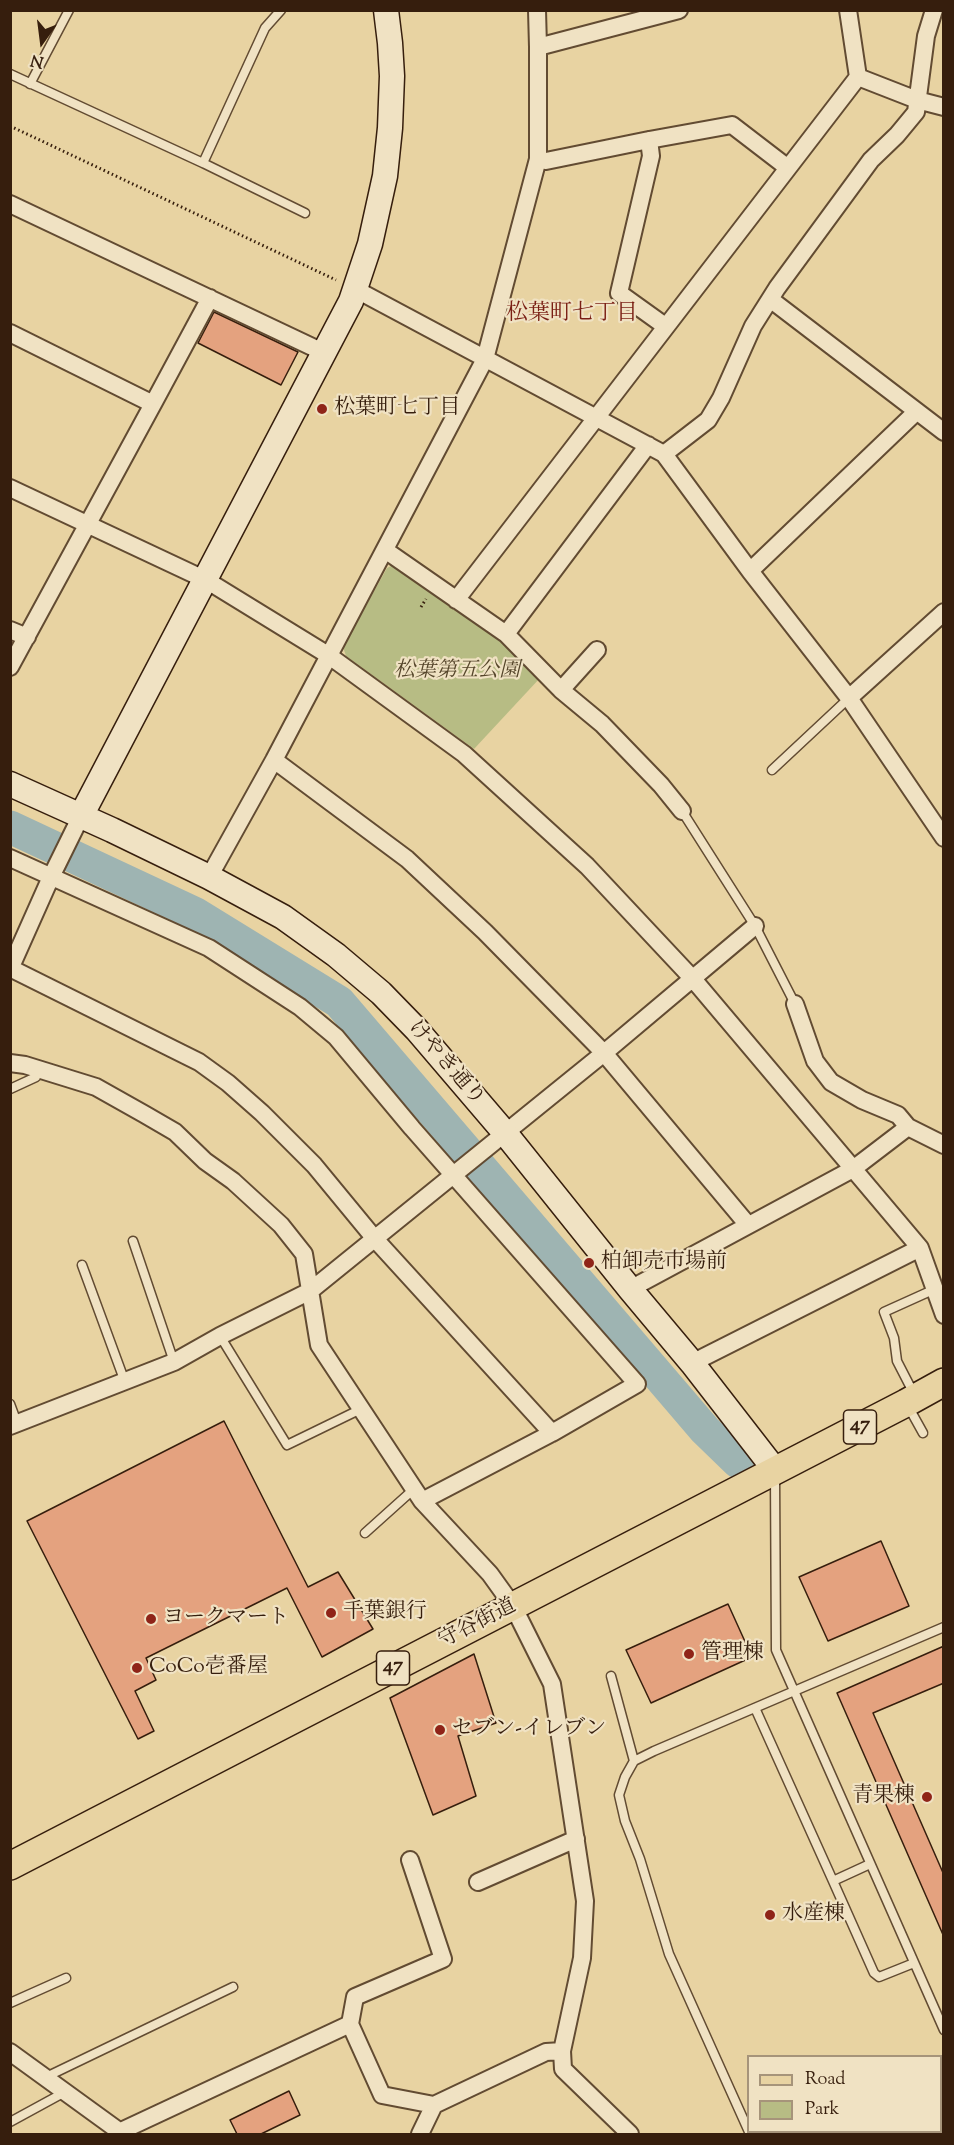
<!DOCTYPE html>
<html>
<head>
<meta charset="utf-8">
<style>
  body { margin:0 }
  #map { position:relative; width:954px; height:2145px; overflow:hidden; background:#e8d3a2; font-family:"Sorts Mill Goudy",serif }
  canvas { display:block }
  .frame { position:absolute; inset:0; border:12px solid #361e0d; pointer-events:none }
  .legend { position:absolute; left:747px; top:2055px; width:195px; height:78px; box-sizing:border-box; background:#f0e2c3; border:2px solid #a6947a; margin:0; padding:8px 10px; list-style:none; font-size:18px; color:#361e0d }
  .legend li { display:flex; align-items:center; gap:12px; height:30px }
  .legend b { width:30px; border:2px solid #a6947a }
  .north { position:absolute; left:12px; top:12px; width:60px; height:60px; -webkit-text-stroke:4px #f0e2c3; paint-order:stroke; rotate:194deg; font-size:16px; font-weight:700; line-height:24px; text-align:center; color:#361e0d }
  .north::after { content:''; display:block; margin:auto; width:21px; height:27px; background:#361e0d; clip-path:polygon(50% 0,100% 100%,50% 72%,0 100%) }
</style>
</head>
<body>
<div id="map">
<canvas width="954" height="2145"></canvas>
<div class="frame"></div>
<ul class="legend">
<li><b style="height:8px;background:#e8d3a2"></b>Road</li>
<li><b style="height:16px;background:#b7bc84"></b>Park</li>
</ul>
<div class="north">N</div>
</div>
<script>
const ctx = document.querySelector('canvas').getContext('2d');
ctx.lineJoin = 'round';
function paint(path, color) {
  ctx.fillStyle = color;
  ctx.fill(path, 'evenodd');
}
function poly(rows) {
  const path = new Path2D();
  for (const r of rows) {
    path.moveTo(r[0], r[1]);
    for (let i = 2; i < r.length; i += 2) path.lineTo(r[i], r[i + 1]);
  }
  return path;
}
function trace(path, color, width, dash) {
  ctx.strokeStyle = color;
  ctx.lineWidth = width;
  ctx.lineCap = dash ? 'butt' : 'round';
  ctx.setLineDash(dash || []);
  ctx.stroke(path);
}
function drawText(font, color, halo, rows, align = 'center') {
  ctx.font = font + ' "Sorts Mill Goudy","Noto Serif JP",serif';
  ctx.lineWidth = 4.5;
  ctx.setLineDash([]);
  ctx.textBaseline = 'middle';
  ctx.strokeStyle = halo;
  ctx.fillStyle = color;
  for (const [text, x, y, turn = 0] of rows) {
    ctx.save();
    ctx.translate(x, y);
    ctx.rotate((+turn || 0) * Math.PI / 180);
    ctx.textAlign = isNaN(turn) ? turn : align;
    if (halo) ctx.strokeText(text, 0, 0);
    ctx.fillText(text, 0, 0);
    ctx.restore();
  }
}
paint(poly([
  [395,564,507,643,540,678,474,749,346,656,343,647,387,568]
]), '#b7bc84');
trace(poly([
  [10,827,196,914,339,1002,705,1430,738,1462]
]), '#9eb4b2', 33);
const building = poly([
  [214,312,298,352,281,385,198,343,214,312],
  [224,1421,308,1587,338,1572,373,1629,322,1657,287,1588,146,1658,156,1680,135,1691,154,1731,138,1739,27,1521,224,1421],
  [881,1541,909,1606,828,1641,799,1577,881,1541],
  [728,1604,752,1657,651,1703,626,1650,728,1604],
  [944,1646,944,1683,873,1713,944,1875,944,1937,837,1693,944,1646],
  [474,1654,496,1723,458,1736,476,1796,433,1815,390,1698,474,1654],
  [289,2091,300,2115,261,2134,237,2134,230,2120,289,2091]
]);
paint(building, '#e4a27f');
trace(building, '#361e0d', 1.5);
const lane = poly([
  [281,10,265,28,203,163,305,213],
  [10,74,203,163],
  [30,84,69,10],
  [772,770,849,698],
  [682,811,755,926,795,1004],
  [10,1089,36,1077,37,1069],
  [133,1241,174,1362],
  [82,1265,125,1382],
  [220,1336,287,1445,361,1409],
  [914,1394,897,1361,894,1338,884,1312,935,1289],
  [10,1404,17,1423],
  [908,1406,923,1433],
  [775,1475,776,1650,944,2030],
  [365,1533,414,1489],
  [611,1676,634,1761],
  [755,1708,833,1881,870,1864],
  [833,1881,874,1973,879,1977,914,1963],
  [10,2003,66,1978],
  [46,2077,233,1987],
  [10,2122,65,2092],
  [750,2134,669,1954,640,1859,625,1821,619,1795,625,1777,634,1761,654,1751,944,1627]
]);
const street = poly([
  [538,47,679,10],
  [858,77,917,100,944,107],
  [649,140,651,156,619,293,665,326],
  [538,159,546,161,649,140,732,125,788,168],
  [10,204,325,353],
  [355,289,664,454,750,571,849,698,944,838],
  [770,299,944,432],
  [10,333,153,404,10,667],
  [153,404,210,298],
  [664,454,708,420,721,398,753,326,777,288,871,160,897,135,916,112,926,36,934,10],
  [10,488,206,580,328,655,464,754,587,866,693,979,920,1248,944,1315],
  [385,550,506,634,561,690,602,724,661,785,682,811],
  [750,571,916,412],
  [456,600,858,77,848,10],
  [10,630,27,637],
  [506,634,648,445],
  [561,690,597,650],
  [849,698,944,612],
  [274,760,407,859,485,932,604,1053,748,1225],
  [10,858,209,948,300,1007,336,1037,412,1128,637,1384,552,1433,422,1501],
  [209,877,274,760,485,359,538,159,538,47,537,10],
  [10,968,199,1062,228,1083,262,1113,314,1165,375,1239,552,1433],
  [10,969,51,877,81,816],
  [795,1004,815,1061,831,1082,862,1100,898,1115,908,1127,944,1145],
  [10,1063,25,1065,96,1087,144,1114,175,1132,205,1161,233,1181,281,1225,304,1254,319,1345,422,1501,490,1574,513,1606,552,1684,585,1901,582,1958,562,2051,563,2069,630,2134],
  [630,1289,853,1169,908,1127],
  [692,1363,920,1248],
  [10,1426,174,1362,220,1336,310,1291,604,1053,755,926],
  [410,1860,443,1959,355,1997,350,2024,382,2095,434,2105,546,2052,562,2051],
  [478,1882,576,1839],
  [10,2052,123,2134],
  [119,2132,350,2024],
  [420,2134,434,2105]
]);
const secondary = poly([
  [10,784,112,830,209,877,283,917,336,955,381,993,417,1030,505,1133,630,1289,692,1363,775,1470],
  [81,816,351,301,370,244,385,176,390,128,392,76,390,43,386,10]
]);
const primary = poly([
  [10,1866,906,1403,944,1382]
]);
trace(lane, '#624b32', 11);
trace(street, '#624b32', 20);
trace(secondary, '#361e0d', 27);
trace(primary, '#361e0d', 30);
trace(poly([
  [10,126,336,280],
  [421,607,426,599]
]), '#361e0d', 3, [1.5, 3]);
trace(lane, '#f0e2c3', 8);
trace(street, '#f0e2c3', 16);
trace(secondary, '#f0e2c3', 24);
trace(primary, '#e8d3a2', 27);
for (const [x, y, r, color] of [
  [322,409,6,"#8f2418"],
  [589,1263,6,"#8f2418"],
  [331,1613,6,"#8f2418"],
  [151,1619,6,"#8f2418"],
  [689,1654,6,"#8f2418"],
  [137,1668,6,"#8f2418"],
  [440,1730,6,"#8f2418"],
  [927,1797,6,"#8f2418"],
  [770,1915,6,"#8f2418"]
]) {
  const dot = new Path2D();
  dot.arc(x, y, r, 0, 2 * Math.PI);
  ctx.fillStyle = color;
  ctx.fill(dot);
  trace(dot, '#f0e2c3', 2);
}
for (const [x, y, w] of [
  [860,1427,33],
  [393,1668,33]
]) {
  const box = new Path2D();
  box.roundRect(x - w / 2, y - 17, w, 34, 4.5);
  ctx.fillStyle = '#f0e2c3';
  ctx.fill(box);
  trace(box, '#361e0d', 1.5);
}
drawText('bold 20px', '#361e0d', null, [
  ["47",860,1427],
  ["47",393,1668]
]);
drawText('21px', '#361e0d', '#f0e2c3', [
  ["松葉町七丁目",334,409],
  ["柏卸売市場前",601,1263],
  ["千葉銀行",343,1613],
  ["ヨークマート",163,1619],
  ["管理棟",701,1654],
  ["CoCo壱番屋",149,1668],
  ["セブン-イレブン",452,1730],
  ["青果棟",915,1797,"right"],
  ["水産棟",782,1915]
], 'left');
drawText('italic 21px', '#56462b', '#f0e2c3', [
  ["松葉第五公園",457,672]
]);
drawText('21px', '#361e0d', '#f0e2c3', [
  ["けやき通り",445,1064,49],
  ["守谷街道",478,1625,-27]
]);
drawText('22px', '#7a1f14', '#f0e2c3', [
  ["松葉町七丁目",572,315]
]);
</script>
</body>
</html>
